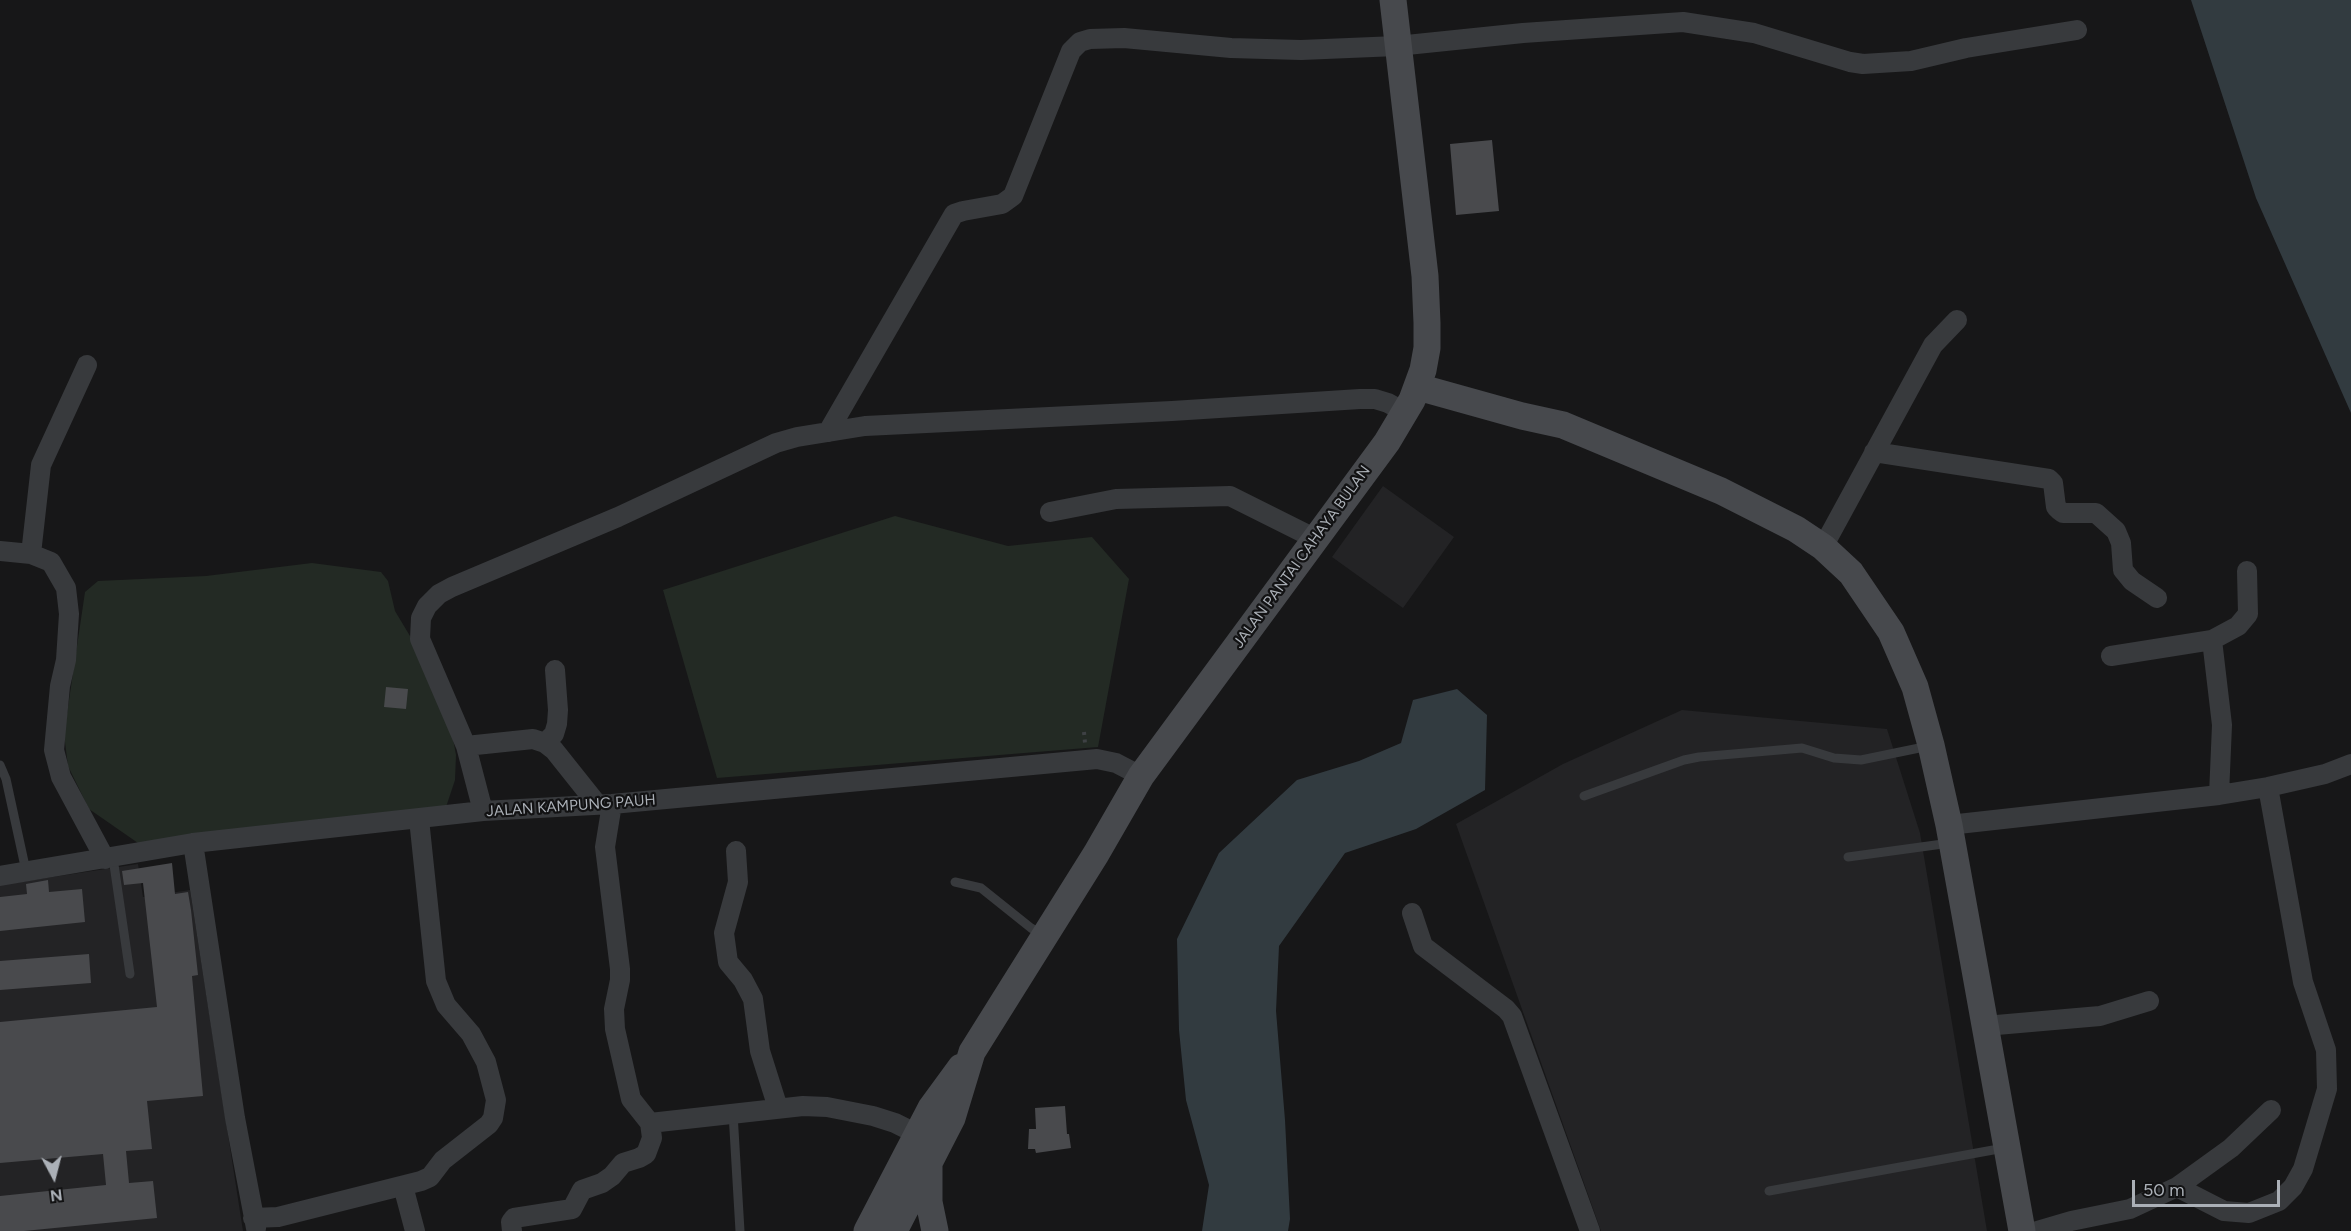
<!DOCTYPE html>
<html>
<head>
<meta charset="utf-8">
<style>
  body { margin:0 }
  #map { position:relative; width:2351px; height:1231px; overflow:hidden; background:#171718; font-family:Figtree,sans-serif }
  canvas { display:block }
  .north { position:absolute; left:24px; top:1147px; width:60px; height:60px; -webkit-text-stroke:4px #121213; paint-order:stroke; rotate:173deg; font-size:16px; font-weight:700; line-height:24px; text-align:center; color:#abb0b7 }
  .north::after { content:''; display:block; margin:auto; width:21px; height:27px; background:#abb0b7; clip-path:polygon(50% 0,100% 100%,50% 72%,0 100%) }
  .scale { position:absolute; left:2132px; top:1180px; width:148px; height:27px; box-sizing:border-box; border:3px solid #abb0b7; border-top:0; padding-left:8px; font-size:18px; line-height:21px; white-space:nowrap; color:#abb0b7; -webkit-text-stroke:4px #121213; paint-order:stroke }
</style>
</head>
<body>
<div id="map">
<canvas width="2351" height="1231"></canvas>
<div class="north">N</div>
<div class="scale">50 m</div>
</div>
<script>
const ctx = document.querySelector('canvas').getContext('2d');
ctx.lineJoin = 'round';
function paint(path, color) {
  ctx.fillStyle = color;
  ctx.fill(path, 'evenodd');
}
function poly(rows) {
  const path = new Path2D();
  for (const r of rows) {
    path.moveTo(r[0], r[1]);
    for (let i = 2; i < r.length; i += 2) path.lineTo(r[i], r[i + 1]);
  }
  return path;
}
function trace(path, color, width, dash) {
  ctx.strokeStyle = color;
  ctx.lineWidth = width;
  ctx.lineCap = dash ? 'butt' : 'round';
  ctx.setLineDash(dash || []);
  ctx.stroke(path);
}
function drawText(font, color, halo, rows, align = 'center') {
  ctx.font = font + ' Figtree,sans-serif';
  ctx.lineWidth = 4.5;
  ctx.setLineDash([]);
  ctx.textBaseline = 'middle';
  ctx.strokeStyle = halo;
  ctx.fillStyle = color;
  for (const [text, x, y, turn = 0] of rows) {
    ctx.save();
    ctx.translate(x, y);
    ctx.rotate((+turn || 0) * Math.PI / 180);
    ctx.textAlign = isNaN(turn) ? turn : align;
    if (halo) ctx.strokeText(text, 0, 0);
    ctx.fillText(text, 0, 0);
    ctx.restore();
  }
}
paint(poly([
  [1383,486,1454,537,1403,608,1332,557],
  [1682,710,1887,729,1920,833,1987,1231,1601,1231,1456,824,1563,764],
  [138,864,143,897,190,890,243,1231,0,1231,0,885]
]), '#232325');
paint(poly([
  [895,516,1008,546,1092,537,1129,579,1098,747,717,778,663,590],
  [312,563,381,572,388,581,395,611,416,646,452,733,456,755,455,780,446,807,138,843,89,809,68,766,64,734,85,592,98,581,206,576]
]), '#232a24');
paint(poly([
  [2191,0,2351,0,2351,413,2256,198],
  [1457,689,1487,715,1485,790,1416,829,1345,853,1279,946,1276,1011,1285,1120,1290,1219,1288,1231,1202,1231,1209,1185,1186,1100,1179,1030,1177,939,1219,853,1297,780,1359,761,1401,743,1413,700]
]), '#323b40');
paint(poly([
  [1492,140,1499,211,1456,215,1450,144],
  [386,687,408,689,406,709,384,707],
  [172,863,175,894,188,892,191,910,198,975,192,976,203,1096,147,1101,152,1149,126,1151,129,1183,153,1181,157,1218,24,1231,0,1231,0,1196,106,1185,103,1154,0,1163,0,1022,157,1007,143,883,124,885,122,871],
  [48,880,49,892,82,889,85,922,0,931,0,897,27,894,26,884],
  [89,954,91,983,0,990,0,961],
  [1065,1106,1067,1134,1069,1134,1071,1148,1036,1153,1035,1149,1028,1149,1029,1129,1036,1129,1035,1108]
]), '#494a4d');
trace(poly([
  [1084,732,1085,743]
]), '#3e4144', 4, [3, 4.5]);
trace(poly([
  [0,765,6,779,26,871],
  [1584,796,1684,760,1699,757,1802,748,1834,758,1861,760,1929,746],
  [1848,857,1950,843],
  [113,858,130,974],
  [955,882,981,888,1031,928,1043,935],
  [733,1113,740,1231],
  [1769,1191,2004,1148]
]), '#383a3d', 9);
trace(poly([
  [828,432,954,214,963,211,1002,204,1013,196,1071,51,1080,42,1090,39,1124,38,1231,48,1301,50,1397,46,1523,33,1683,22,1754,33,1850,62,1863,64,1911,61,1966,48,2077,30],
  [1874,452,2049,479,2053,483,2056,507,2059,510,2063,513,2096,513,2116,531,2121,543,2123,570,2132,581,2157,598],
  [1050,512,1116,499,1230,496,1316,539],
  [1823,547,1933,345,1957,320],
  [0,551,31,554,51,562,66,588,69,614,66,660,60,686,54,750,61,777,105,859],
  [31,554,41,465,87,365],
  [2212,640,2222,725,2219,795],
  [2111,656,2212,640,2238,626,2248,614,2247,571],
  [545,743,554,734,557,724,558,710,555,670],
  [466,746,533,739,545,743,554,750,597,804],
  [483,811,466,746,420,639,421,618,427,606,439,594,452,587,618,517,776,443,797,437,865,426,1172,411,1360,399,1375,399,1388,403,1406,413],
  [1949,825,2219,795,2268,787,2325,774,2351,764],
  [193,843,235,1118,256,1228],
  [736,851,738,882,724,933,728,962,743,980,753,999,760,1051,778,1108],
  [0,876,193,843,483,811,612,804,1097,759,1116,763,1141,776],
  [1412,913,1423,946,1506,1009,1512,1016,1590,1231],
  [1985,1026,2100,1016,2149,1001],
  [650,1123,803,1106,827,1107,873,1116,895,1123,917,1134],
  [403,1186,415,1231],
  [2177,1187,2231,1148,2271,1110],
  [253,1218,278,1217,421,1181,430,1177,443,1160,489,1124,493,1118,496,1100,486,1062,471,1034,446,1005,436,981,419,819],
  [512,1231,511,1222,514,1218,572,1209,582,1190,602,1183,612,1176,623,1163,639,1158,646,1154,652,1138,650,1123,631,1099,615,1029,614,1009,620,980,620,969,605,847,612,804],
  [2037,1231,2071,1221,2130,1209,2177,1187,2224,1211,2249,1213,2279,1201,2293,1187,2303,1169,2327,1089,2326,1050,2303,982,2268,787]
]), '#383a3d', 20);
trace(poly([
  [1418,387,1522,416,1563,425,1721,491,1796,529,1823,547,1851,573,1891,632,1915,687,1931,745,1949,825,2022,1231],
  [929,1166,929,1202,935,1231],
  [867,1231,931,1108,961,1067],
  [894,1231,952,1118,972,1052,1096,854,1141,776,1387,442,1412,400,1423,370,1427,348,1427,323,1425,276,1393,0]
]), '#47494d', 27);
drawText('15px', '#abb0b7', '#121213', [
  ["JALAN PANTAI CAHAYA BULAN",1302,557,-54],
  ["JALAN KAMPUNG PAUH",571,806,-4]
]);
</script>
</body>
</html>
